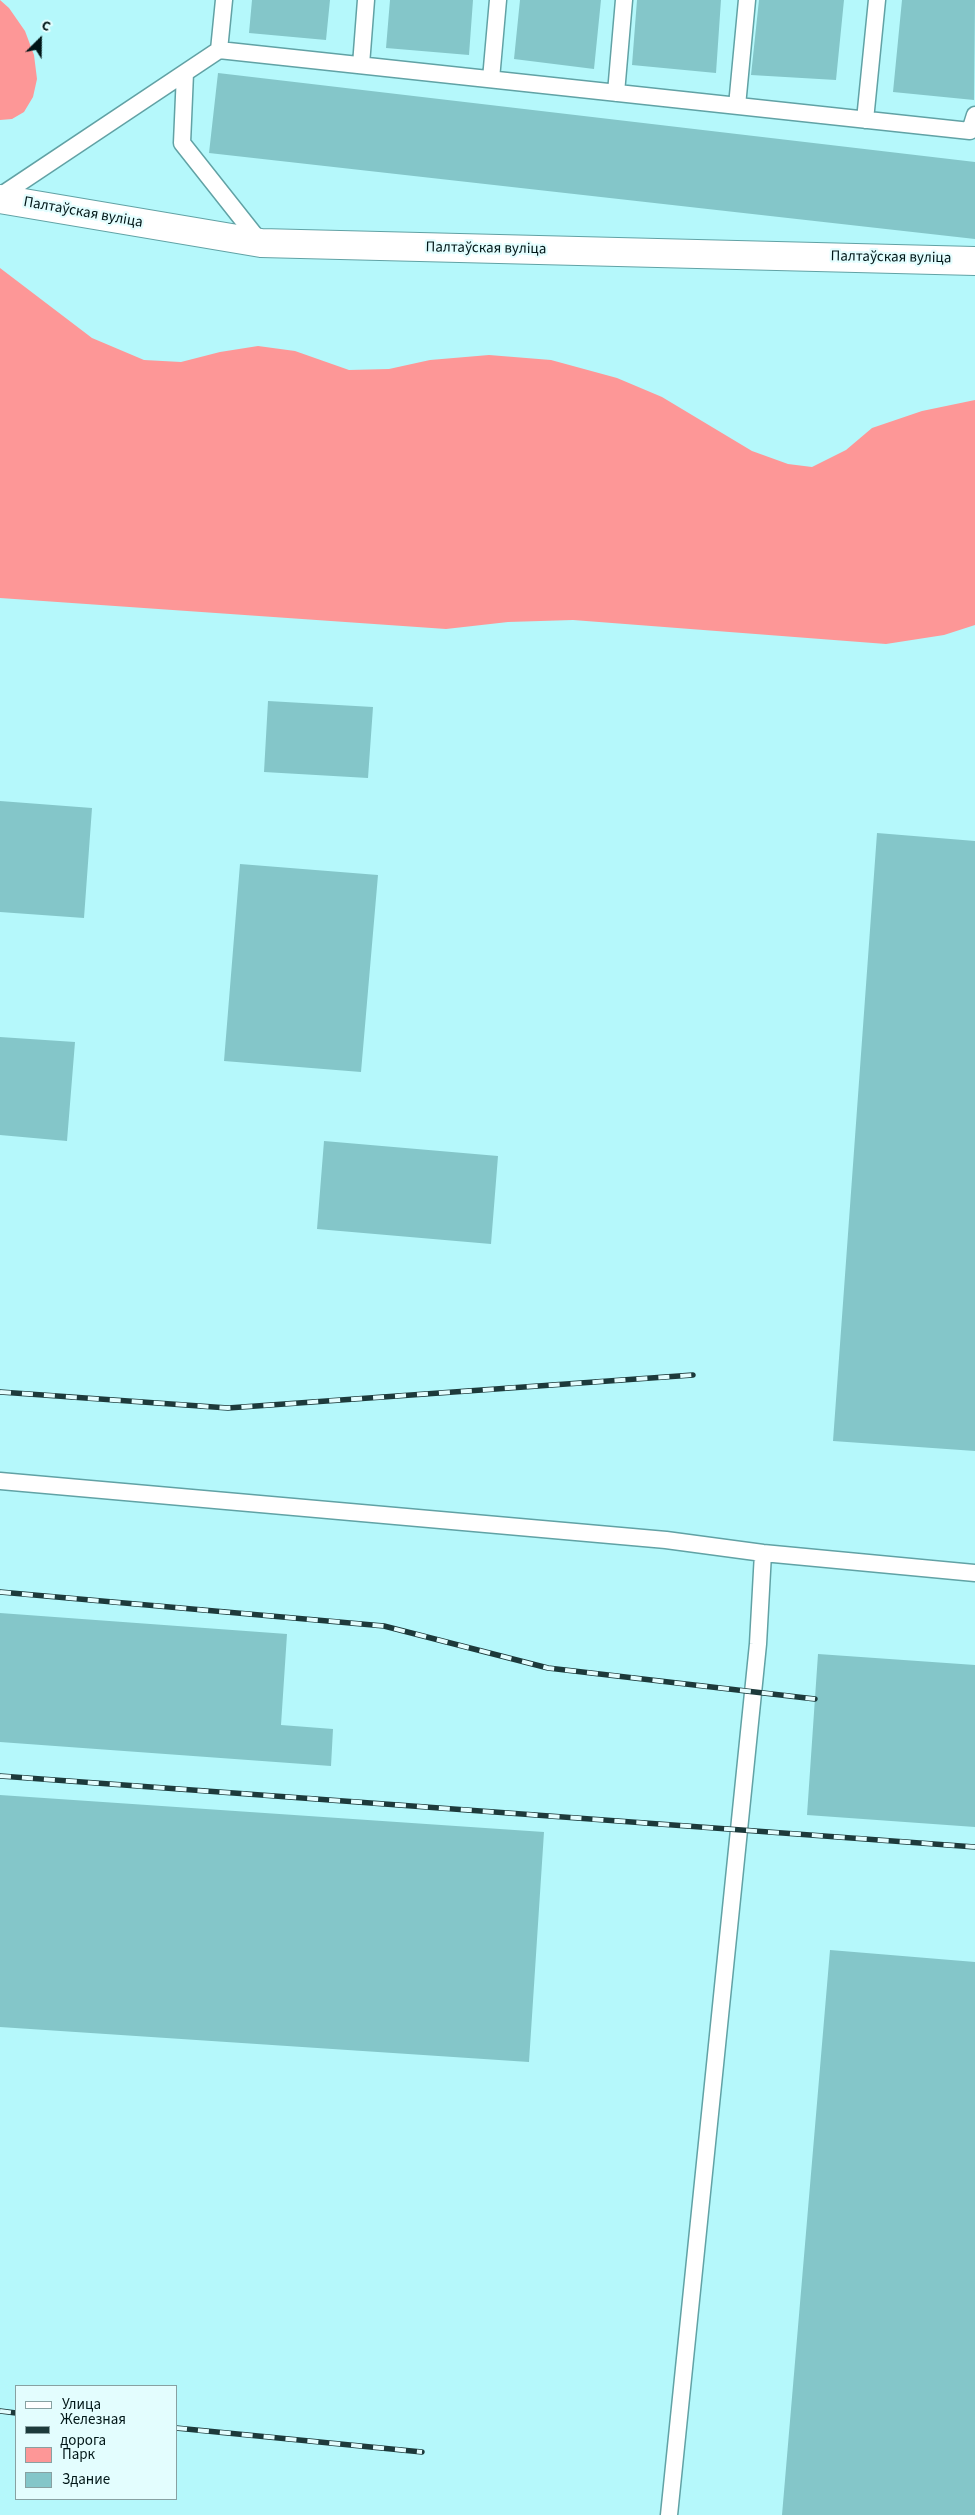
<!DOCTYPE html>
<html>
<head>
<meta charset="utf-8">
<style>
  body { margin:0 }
  #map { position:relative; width:975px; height:2515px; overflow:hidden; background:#b5f8fb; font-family:"Source Sans 3",sans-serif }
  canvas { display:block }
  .legend { position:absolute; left:15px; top:2385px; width:162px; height:115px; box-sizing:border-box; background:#e3fdfe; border:1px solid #88a1a2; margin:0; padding:6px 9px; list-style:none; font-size:15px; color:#001617 }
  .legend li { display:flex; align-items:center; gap:10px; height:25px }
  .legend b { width:25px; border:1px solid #88a1a2 }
  .north { position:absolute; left:15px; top:15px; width:50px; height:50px; -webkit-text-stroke:4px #e3fdfe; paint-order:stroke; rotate:23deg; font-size:14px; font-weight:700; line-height:20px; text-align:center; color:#001617 }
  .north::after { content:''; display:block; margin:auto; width:18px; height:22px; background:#001617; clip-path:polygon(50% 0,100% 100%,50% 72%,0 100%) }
</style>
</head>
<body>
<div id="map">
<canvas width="975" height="2515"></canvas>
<ul class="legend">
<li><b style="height:6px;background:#fff"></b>Улица</li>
<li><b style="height:6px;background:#1d3a3b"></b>Железная дорога</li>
<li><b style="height:14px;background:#fd9797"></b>Парк</li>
<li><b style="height:14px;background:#84c6c9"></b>Здание</li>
</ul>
<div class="north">С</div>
</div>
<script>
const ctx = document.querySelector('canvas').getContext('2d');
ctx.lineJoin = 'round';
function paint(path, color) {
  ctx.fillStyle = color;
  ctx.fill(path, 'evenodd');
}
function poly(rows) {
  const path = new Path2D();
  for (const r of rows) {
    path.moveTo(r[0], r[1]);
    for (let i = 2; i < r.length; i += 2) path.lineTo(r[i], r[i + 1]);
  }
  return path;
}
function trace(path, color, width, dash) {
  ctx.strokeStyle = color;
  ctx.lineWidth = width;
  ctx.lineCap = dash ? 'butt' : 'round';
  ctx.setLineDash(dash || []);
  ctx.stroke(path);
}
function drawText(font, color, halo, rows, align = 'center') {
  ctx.font = font + ' "Source Sans 3",sans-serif';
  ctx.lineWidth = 4.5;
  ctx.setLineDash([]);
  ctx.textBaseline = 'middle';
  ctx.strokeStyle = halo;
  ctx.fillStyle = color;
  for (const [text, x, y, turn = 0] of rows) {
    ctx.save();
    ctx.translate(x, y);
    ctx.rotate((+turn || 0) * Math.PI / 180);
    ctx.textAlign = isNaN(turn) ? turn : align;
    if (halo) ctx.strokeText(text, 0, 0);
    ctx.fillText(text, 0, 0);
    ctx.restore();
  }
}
paint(poly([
  [0,0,9,8,25,31,34,55,37,79,33,97,24,112,12,119,0,120],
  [0,268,92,338,144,360,181,362,220,352,258,346,295,351,349,370,389,369,430,360,489,355,551,360,617,378,662,397,752,451,788,464,812,467,846,450,872,428,922,411,975,400,975,625,944,635,886,644,573,620,508,622,446,629,0,598]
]), '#fd9797');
paint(poly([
  [252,0,330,0,326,40,249,33],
  [390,0,473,0,469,55,386,48],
  [520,0,601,0,594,69,514,59],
  [637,0,721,0,716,73,632,65],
  [759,0,844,0,836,80,751,75],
  [902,0,975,0,974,100,893,92],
  [218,73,975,162,975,239,209,153],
  [268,701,373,707,368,778,264,772],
  [0,801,92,808,84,918,0,912],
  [877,833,975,841,975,1451,833,1441],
  [240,864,378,875,361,1072,224,1061],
  [0,1037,75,1042,67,1141,0,1135],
  [324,1141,498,1156,491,1244,317,1229],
  [0,1613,287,1634,281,1725,333,1729,331,1766,0,1742],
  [818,1654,975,1665,975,1827,807,1815],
  [0,1795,544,1832,529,2062,0,2027],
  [830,1950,975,1962,975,2515,782,2515]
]), '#84c6c9');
const service = poly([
  [219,50,970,131,975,115],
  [361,65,366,0],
  [185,73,182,143,261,243],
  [491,79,498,0],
  [616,93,624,0],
  [737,106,747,0],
  [865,120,877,0],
  [0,196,219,50,224,0],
  [0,1481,666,1540,763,1553,975,1573],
  [669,2515,758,1644,763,1553]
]);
const minor = poly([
  [0,199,261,243,975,261]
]);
trace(service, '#61a2a5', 19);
trace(minor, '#61a2a5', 30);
trace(service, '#fff', 16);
trace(minor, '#fff', 28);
const rail = poly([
  [0,1392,228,1408,693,1375],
  [0,1592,384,1626,548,1668,815,1699],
  [0,1776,975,1847],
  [0,2411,16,2413],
  [176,2428,422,2452]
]);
trace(rail, '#1d3a3b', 5.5);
trace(rail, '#e3fdfe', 4, [11]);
drawText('15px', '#001617', '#e3fdfe', [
  ["Палтаўская вуліца",83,213,10],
  ["Палтаўская вуліца",486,249,1],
  ["Палтаўская вуліца",891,258,1]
]);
</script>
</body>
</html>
